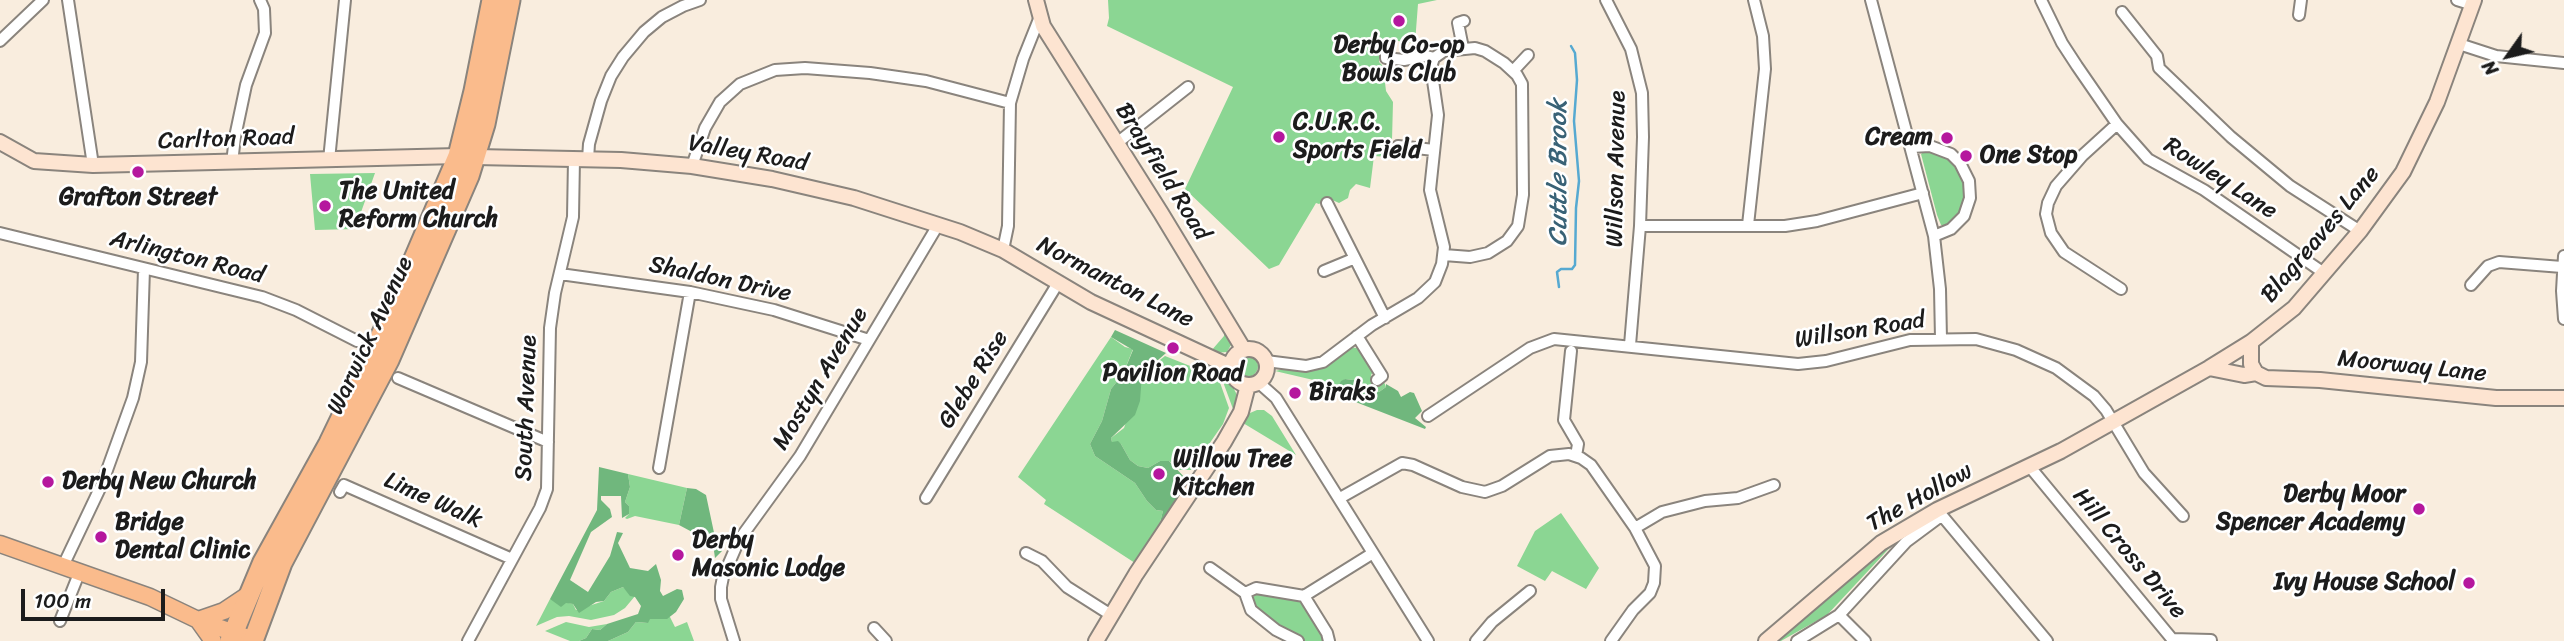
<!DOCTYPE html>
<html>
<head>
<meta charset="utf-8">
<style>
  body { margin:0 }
  #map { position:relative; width:2564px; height:641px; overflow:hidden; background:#f9edde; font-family:Sriracha,sans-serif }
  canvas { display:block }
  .north { position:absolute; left:2473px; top:21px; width:70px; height:70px; -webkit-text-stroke:5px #fff; paint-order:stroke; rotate:236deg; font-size:19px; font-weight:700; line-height:28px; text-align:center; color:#1c1c1c }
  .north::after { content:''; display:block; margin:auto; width:24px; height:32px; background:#1c1c1c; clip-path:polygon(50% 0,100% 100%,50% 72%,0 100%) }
  .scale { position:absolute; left:21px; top:589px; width:144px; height:32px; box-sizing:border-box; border:4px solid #1c1c1c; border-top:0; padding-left:9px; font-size:21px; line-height:24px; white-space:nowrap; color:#1c1c1c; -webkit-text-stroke:5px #fff; paint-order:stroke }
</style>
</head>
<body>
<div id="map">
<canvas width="2564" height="641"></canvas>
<div class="north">N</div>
<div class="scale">100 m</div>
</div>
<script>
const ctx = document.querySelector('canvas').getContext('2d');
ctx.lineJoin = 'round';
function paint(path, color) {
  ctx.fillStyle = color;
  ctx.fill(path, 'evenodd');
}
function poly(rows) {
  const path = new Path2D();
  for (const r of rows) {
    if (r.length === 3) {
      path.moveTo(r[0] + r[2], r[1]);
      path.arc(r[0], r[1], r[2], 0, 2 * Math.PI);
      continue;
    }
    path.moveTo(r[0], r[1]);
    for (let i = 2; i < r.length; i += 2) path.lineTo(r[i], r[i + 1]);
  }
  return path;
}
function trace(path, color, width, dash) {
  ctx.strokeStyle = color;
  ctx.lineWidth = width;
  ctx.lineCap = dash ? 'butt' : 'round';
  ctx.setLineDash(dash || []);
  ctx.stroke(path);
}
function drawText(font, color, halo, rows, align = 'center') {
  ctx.font = font + ' Sriracha,sans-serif';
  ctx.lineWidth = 5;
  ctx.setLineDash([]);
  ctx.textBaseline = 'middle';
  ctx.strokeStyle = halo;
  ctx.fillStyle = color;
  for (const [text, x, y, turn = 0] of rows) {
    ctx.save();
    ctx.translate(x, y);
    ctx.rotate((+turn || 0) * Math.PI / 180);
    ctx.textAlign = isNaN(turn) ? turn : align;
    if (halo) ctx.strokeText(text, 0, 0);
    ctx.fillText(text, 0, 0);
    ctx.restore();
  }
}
paint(poly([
  [1108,0,1437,0,1418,4,1415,43,1381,39,1379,62,1383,66,1386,91,1393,102,1392,140,1388,157,1374,156,1370,188,1356,184,1350,190,1348,198,1339,203,1328,198,1319,204,1316,203,1279,265,1269,269,1185,189,1233,87,1107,26,1109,18],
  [1926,150,1933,151,1949,158,1964,182,1965,197,1961,211,1954,220,1945,226,1941,225,1937,215,1921,154],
  [375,173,355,229,315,230,310,174],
  [1224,327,1231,340,1231,345,1227,352,1216,353,1211,351,1224,336],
  [1111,337,1125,347,1133,349,1123,374,1111,389,1102,421,1090,444,1095,456,1135,483,1147,501,1156,510,1163,511,1159,526,1135,563,1044,504,1046,500,1018,477],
  [1351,347,1361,349,1374,371,1371,375,1377,386,1384,382,1386,387,1379,392,1354,380,1345,379,1339,386,1275,371,1288,368,1307,372,1321,369,1331,364],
  [1247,366,11],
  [1165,356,1218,377,1229,408,1223,424,1191,470,1180,470,1169,461,1160,461,1148,468,1138,466,1130,460,1121,444,1112,442,1111,438,1124,428,1142,374],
  [1219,371,1231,383,1238,397,1238,404,1229,427,1233,409],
  [1264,410,1272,416,1296,455,1243,423,1250,413,1257,410],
  [628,474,687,488,679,525,635,516,627,519,625,518,629,514,629,506,625,502,630,487],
  [1561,513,1599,568,1586,589,1552,571,1545,581,1517,566,1535,531],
  [1897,540,1827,615,1781,641,1773,641,1879,549],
  [623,587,635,596,625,608,614,615,591,620,569,616,557,617,536,626,550,599,573,604,576,610,604,601,611,592],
  [1258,593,1299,598,1326,641,1304,641,1278,627,1254,607,1252,598],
  [660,617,670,617,675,627,687,622,694,641,608,641,628,632,636,622,648,623,648,619],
  [566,622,589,627,607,624,600,630,592,629,586,638,579,641,570,641,545,631]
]), '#8bd693');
paint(poly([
  [1115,330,1166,353,1142,374,1140,401,1135,415,1111,438,1112,442,1118,441,1121,444,1130,460,1138,466,1148,468,1160,461,1169,461,1188,481,1159,526,1163,511,1156,510,1147,501,1135,483,1095,456,1090,444,1102,421,1111,389,1123,374,1133,350,1111,337],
  [1345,379,1354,380,1379,392,1386,387,1386,384,1398,391,1401,397,1410,392,1414,393,1422,411,1415,418,1426,427,1425,429,1335,394,1341,381],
  [599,467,628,474,630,487,625,502,629,506,629,514,622,518,621,496,601,496,601,500,610,509,612,517,591,532,570,580,588,592,610,556,617,532,623,533,618,543,630,568,648,571,656,564,661,580,660,591,663,596,677,589,682,590,684,599,676,612,667,619,650,619,648,623,636,622,628,632,608,641,579,641,586,638,592,629,600,630,607,624,638,614,641,606,635,597,630,596,623,587,611,592,604,601,596,602,579,613,573,604,566,603,561,607,550,599,597,510],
  [687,488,696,489,706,495,716,542,724,542,722,551,715,558,713,544,693,540,694,533,679,525]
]), '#70b77d');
trace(poly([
  [1559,287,1557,272,1561,269,1572,269,1575,265,1576,208,1579,181,1574,121,1577,80,1575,53,1571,46]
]), '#56a9d1', 2.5);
const street = poly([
  [68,0,93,165],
  [1606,0,1631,49,1642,93,1643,137,1640,226,1630,345],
  [1871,0,1934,236,1940,289,1941,339],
  [2041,0,2062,43,2077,66,2117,124,2148,159,2204,190,2324,273],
  [2457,0,2473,5],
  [2122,12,2157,56,2159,68,2231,137,2290,186,2360,231],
  [2299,15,2301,0],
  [0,41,43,0],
  [2459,44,2496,56,2564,63],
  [1463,48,1458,23,1464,21],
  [1386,50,1386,58,1404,60,1425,56,1434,58,1444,51,1475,48,1485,51,1504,63,1517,75,1522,84,1523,195,1518,226,1507,241,1488,253,1470,257,1444,255],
  [1513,71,1528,55],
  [2117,124,2083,155,2056,186,2048,203,2046,214,2051,233,2064,252,2121,289],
  [1117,143,1188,87],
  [1911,147,1930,146,1951,154,1960,163,1969,181,1970,198,1964,216,1951,229,1934,236],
  [1397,153,1398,146,1434,150],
  [588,159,589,144,601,101,611,76,623,57,644,32,662,17,683,6,700,0],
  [329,160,345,0],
  [232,163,235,137,246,85,265,33,264,9,260,0],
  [692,166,705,128,720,102,740,84,775,70,805,68,870,73,926,81,1010,103],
  [1327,203,1385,318],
  [1748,225,1765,69,1763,36,1754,0],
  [1640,226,1785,226,1817,221,1923,193],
  [0,233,262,297,296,310,357,341],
  [1003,250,1008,226,1010,103,1023,59,1039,19],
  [2564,256,2562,291,2564,319],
  [1324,271,1353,259],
  [560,274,690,292,774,310,869,340],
  [2471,285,2488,266,2499,262,2562,267],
  [1357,336,1382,376,1377,380],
  [1571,351,1564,420,1578,444,1576,456],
  [1266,361,1306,366,1323,362,1372,325,1418,298,1435,282,1442,264,1444,247,1430,190,1438,115,1431,67,1434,58],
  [398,378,548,442],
  [1258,382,1276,398,1428,641],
  [1428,416,1530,348,1554,339,1798,364,1826,361,1910,340,1976,339,2016,350,2056,368,2094,396,2106,410,2144,473,2183,516],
  [2030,467,2172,639,2211,640],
  [659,468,690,292],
  [340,492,344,485,512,559],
  [926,498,1058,283],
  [1340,498,1402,463,1413,465,1462,487,1485,492,1502,486,1550,456,1569,454,1581,458,1591,465,1635,528,1655,566,1654,583,1650,593,1633,610,1611,641],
  [1939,512,2047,641],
  [1635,528,1662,512,1705,501,1738,498,1774,485],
  [1026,553,1042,561,1067,587,1111,615],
  [63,566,102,484,133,398,141,362,144,269],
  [1210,568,1245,593],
  [1304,596,1327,633,1329,641],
  [1839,615,1865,641],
  [60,621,80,571],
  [874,628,886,641],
  [468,641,540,508,547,489,550,328,555,293,573,217,574,159],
  [734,641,721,599,721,587,723,577,739,540,800,456,938,225],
  [1298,641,1276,630,1251,610,1245,593,1256,588,1304,596,1373,553],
  [1476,641,1492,622,1530,591],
  [1797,641,1839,615,1906,542,1941,516]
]);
const secondary = poly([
  [1036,0,1043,26,1161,213,1244,350],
  [0,142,34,161,93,165,458,156],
  [476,157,621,160,692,166,772,179,854,198,960,232,1003,250,1091,302,1231,367],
  [2251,342,2251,364,2256,373],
  [1249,367,18],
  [2209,368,2244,375,2256,373,2266,378,2320,380,2496,398,2564,398],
  [1096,641,1136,574,1224,442,1241,412,1248,385],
  [1766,641,1881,543,1937,510,2061,451,2209,368,2251,342,2294,308,2360,231,2403,172,2437,102,2474,0]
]);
const primary = poly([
  [0,544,150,597,198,620,254,640],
  [198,620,224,611,248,595],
  [198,620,213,641]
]);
const highway = poly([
  [230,641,263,562,329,443,384,329,458,156,474,91,492,0],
  [253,641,282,563,389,360,469,176,485,124,510,0]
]);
trace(street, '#8a847d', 14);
trace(secondary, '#8a847d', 18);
trace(primary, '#8a847d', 19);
trace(highway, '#8a847d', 23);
trace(street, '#fff', 10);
trace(secondary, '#fde4d1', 14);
trace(primary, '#fabb8c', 16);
trace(highway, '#fabb8c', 19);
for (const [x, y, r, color] of [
  [1399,21,7,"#b5179e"],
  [1279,137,7,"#b5179e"],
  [1947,138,7,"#b5179e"],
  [1966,156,7,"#b5179e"],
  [138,172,7,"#b5179e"],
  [325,206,7,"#b5179e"],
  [1173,348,7,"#b5179e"],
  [1295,393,7,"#b5179e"],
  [1159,474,7,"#b5179e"],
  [48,482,7,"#b5179e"],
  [2419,509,7,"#b5179e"],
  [101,537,7,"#b5179e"],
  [678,555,7,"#b5179e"],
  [2469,583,7,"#b5179e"]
]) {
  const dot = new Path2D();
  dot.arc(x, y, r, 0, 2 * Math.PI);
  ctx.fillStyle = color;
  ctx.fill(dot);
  trace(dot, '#fff', 2.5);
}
drawText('bold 24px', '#1c1c1c', '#fff', [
  ["Derby Co-op",1399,46,"center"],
  ["Bowls Club",1399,74,"center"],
  ["C.U.R.C.",1293,123],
  ["Sports Field",1293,151],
  ["Cream",1933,138,"right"],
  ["One Stop",1980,156],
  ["The United",339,192],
  ["Reform Church",339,220],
  ["Grafton Street",138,198,"center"],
  ["Pavilion Road",1173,374,"center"],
  ["Biraks",1309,393],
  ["Willow Tree",1173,460],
  ["Kitchen",1173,488],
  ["Derby New Church",62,482],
  ["Derby Moor",2405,495,"right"],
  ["Spencer Academy",2405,523,"right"],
  ["Bridge",115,523],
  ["Dental Clinic",115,551],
  ["Derby",692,541],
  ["Masonic Lodge",692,569],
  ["Ivy House School",2455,583,"right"]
], 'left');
drawText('24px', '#1c1c1c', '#fff', [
  ["Carlton Road",226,140,-2],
  ["Valley Road",748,154,10],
  ["Willson Avenue",1617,169,-89],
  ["Brayfield Road",1162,172,58],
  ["Rowley Lane",2220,179,33],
  ["Blagreaves Lane",2321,235,-50],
  ["Arlington Road",187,258,14],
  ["Shaldon Drive",720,280,12],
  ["Normanton Lane",1115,283,27],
  ["Willson Road",1860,331,-9],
  ["Warwick Avenue",371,336,-65],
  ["Moorway Lane",2412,367,6],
  ["Mostyn Avenue",821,379,-59],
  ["Glebe Rise",974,380,-58],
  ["South Avenue",527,408,-88],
  ["The Hollow",1920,498,-29],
  ["Lime Walk",433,501,24],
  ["Hill Cross Drive",2129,554,50]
]);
drawText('italic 26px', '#396276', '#fff', [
  ["Cuttle Brook",1559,173,-90]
]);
</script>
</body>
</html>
